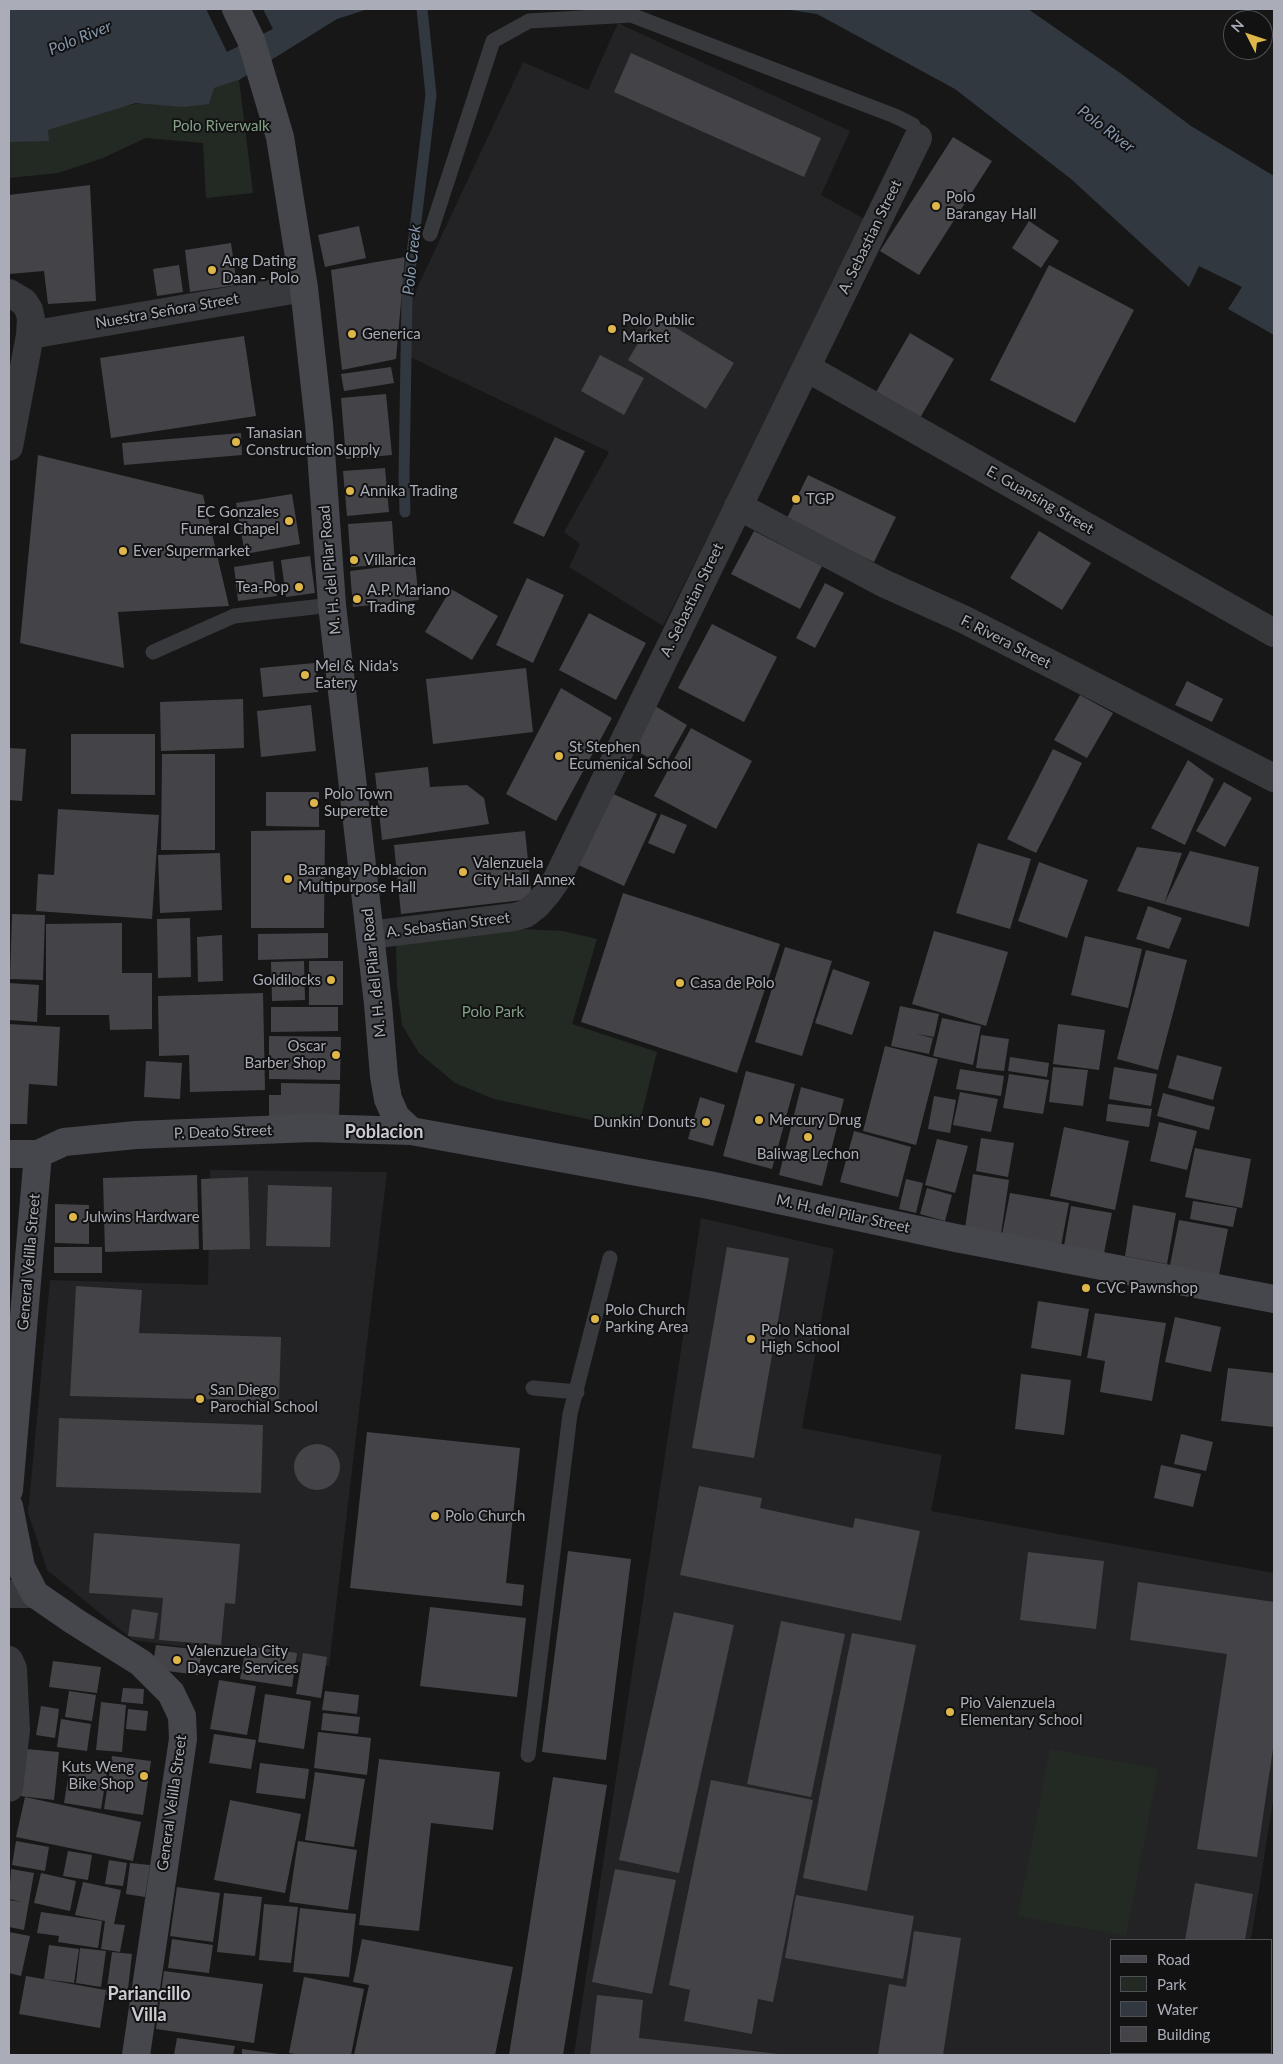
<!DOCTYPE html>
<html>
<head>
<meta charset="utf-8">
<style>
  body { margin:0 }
  #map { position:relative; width:1283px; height:2064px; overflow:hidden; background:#171718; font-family:Lato,sans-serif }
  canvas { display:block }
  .frame { position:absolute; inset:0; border:10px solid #aaadb7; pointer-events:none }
  .legend { position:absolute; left:1110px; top:1939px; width:162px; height:115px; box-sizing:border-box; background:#121213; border:1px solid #4f5055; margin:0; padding:6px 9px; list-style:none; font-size:15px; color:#aaadb7 }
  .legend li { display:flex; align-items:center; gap:10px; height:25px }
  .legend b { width:25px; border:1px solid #4f5055 }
  .north { position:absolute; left:1223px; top:10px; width:50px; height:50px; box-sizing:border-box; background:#121213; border:1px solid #4f5055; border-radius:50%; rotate:311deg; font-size:14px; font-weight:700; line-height:20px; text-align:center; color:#aaadb7 }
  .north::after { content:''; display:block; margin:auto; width:18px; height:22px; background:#deb649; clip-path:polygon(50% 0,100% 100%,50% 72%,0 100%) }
</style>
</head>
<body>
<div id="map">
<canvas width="1283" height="2064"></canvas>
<div class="frame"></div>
<ul class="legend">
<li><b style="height:6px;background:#46474d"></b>Road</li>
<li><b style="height:14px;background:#232a24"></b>Park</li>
<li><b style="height:14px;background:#313840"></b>Water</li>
<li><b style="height:14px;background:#444448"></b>Building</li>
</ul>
<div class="north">N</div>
</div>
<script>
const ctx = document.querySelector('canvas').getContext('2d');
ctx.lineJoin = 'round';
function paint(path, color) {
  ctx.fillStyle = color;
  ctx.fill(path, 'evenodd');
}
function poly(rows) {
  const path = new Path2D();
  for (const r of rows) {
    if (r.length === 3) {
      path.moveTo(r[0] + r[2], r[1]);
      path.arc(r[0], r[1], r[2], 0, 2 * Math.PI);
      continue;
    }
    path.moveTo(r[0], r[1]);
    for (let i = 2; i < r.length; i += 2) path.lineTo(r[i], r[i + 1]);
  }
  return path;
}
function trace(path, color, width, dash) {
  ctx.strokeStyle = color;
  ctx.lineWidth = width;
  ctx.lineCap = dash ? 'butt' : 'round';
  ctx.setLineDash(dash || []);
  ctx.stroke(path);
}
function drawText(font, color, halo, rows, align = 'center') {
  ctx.font = font + ' Lato,sans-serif';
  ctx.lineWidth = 4;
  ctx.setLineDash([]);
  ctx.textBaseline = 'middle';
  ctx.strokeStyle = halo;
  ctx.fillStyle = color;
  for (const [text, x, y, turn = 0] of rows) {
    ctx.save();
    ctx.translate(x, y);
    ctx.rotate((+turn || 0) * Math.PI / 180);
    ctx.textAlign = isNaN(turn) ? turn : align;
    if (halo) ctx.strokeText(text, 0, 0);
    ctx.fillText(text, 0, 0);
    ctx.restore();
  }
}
paint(poly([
  [618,23,850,131,821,195,868,221,663,626,569,567,580,544,564,532,609,452,410,357,411,301,523,62,588,90],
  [210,1170,387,1172,329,1666,133,1640,47,1570,28,1513,50,1280,208,1285],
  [701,1218,834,1249,802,1428,942,1455,931,1511,1274,1573,1274,1795,1251,1940,1112,1940,1112,2053,1233,2053,1232,2055,574,2055]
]), '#232325');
paint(poly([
  [239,80,253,193,206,198,203,143,146,138,103,158,58,173,9,178,9,130,213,88],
  [523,929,563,931,597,939,572,1024,657,1052,638,1130,494,1099,455,1083,419,1053,402,1025,397,985,396,944],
  [1050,1749,1158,1769,1126,1936,1018,1916]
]), '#232a24');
paint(poly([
  [9,9,368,9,337,19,239,80,214,88,209,104,183,107,136,103,48,130,49,141,9,142],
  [784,9,1028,9,1123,75,1191,126,1274,176,1274,335,1228,309,1242,287,1199,266,1189,287,1071,179,955,89,817,14]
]), '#313840');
paint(poly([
  [206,9,263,9,273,29,227,52]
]), '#171718');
trace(poly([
  [405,512,404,477,407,296,431,95,422,9]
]), '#313840', 11);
paint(poly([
  [631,53,821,138,804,177,614,92],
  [953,137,992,161,919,275,880,251],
  [90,185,96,301,48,304,44,271,9,274,9,195],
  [1029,221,1059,241,1041,268,1012,248],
  [359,226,366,258,325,267,318,235],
  [231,243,237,285,190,292,185,250],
  [405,257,396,359,342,370,331,270],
  [179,265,183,292,157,296,153,269],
  [1049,265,1134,310,1075,423,990,380],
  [655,315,734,363,706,409,628,360],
  [910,333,954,359,920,418,876,392],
  [244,336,256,416,111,438,100,358],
  [600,355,644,378,624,415,581,391],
  [391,367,394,383,344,391,341,374],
  [386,394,392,455,346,459,341,398],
  [241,433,242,455,124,465,122,443],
  [555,437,585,451,544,537,513,523],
  [38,455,203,495,229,606,118,612,124,668,20,643],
  [385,468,389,512,347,516,343,471],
  [808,475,896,517,874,562,786,520],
  [292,494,300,544,245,554,236,503],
  [392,521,395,564,351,567,348,524],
  [754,531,822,566,800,609,731,574],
  [1039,531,1091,563,1062,610,1010,578],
  [310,556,315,593,286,597,281,560],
  [273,561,277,596,238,601,234,567],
  [415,563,419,600,353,607,350,571],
  [527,578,564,595,533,663,496,645],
  [825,583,844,593,815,648,796,638],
  [451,589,498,616,472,660,425,632],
  [589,613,646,643,616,700,559,670],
  [712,624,777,657,744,722,678,688],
  [315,663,318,692,263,697,260,668],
  [526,668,533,732,433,744,426,679],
  [1187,681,1223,699,1212,722,1175,705],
  [561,688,612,718,556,821,506,794],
  [1080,695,1113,713,1087,758,1054,740],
  [243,699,244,748,161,751,160,702],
  [311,705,316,751,261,757,257,711],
  [655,706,687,725,664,766,631,748],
  [691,728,752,761,716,829,654,796],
  [71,734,155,734,155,795,71,794],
  [9,748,26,749,22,801,9,800],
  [1053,749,1082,763,1036,853,1007,839],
  [162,754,215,754,215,850,161,850],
  [1188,760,1214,779,1185,845,1151,828],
  [428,767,430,787,467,785,484,798,489,824,382,840,375,773],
  [1224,782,1252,798,1225,847,1196,831],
  [607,791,657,814,624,886,574,863],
  [266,792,319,792,319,827,266,826],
  [58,809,159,815,152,919,36,911,38,874,54,875],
  [661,814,687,825,674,854,648,843],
  [325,830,324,928,251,928,251,831],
  [525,831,532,899,401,914,394,845],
  [978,843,1031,859,1010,929,956,913],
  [1137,847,1182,853,1164,904,1117,891],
  [1190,851,1259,867,1249,927,1164,904],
  [220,853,222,910,160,913,158,855],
  [1039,862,1088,880,1067,938,1018,921],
  [623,893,780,944,737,1073,581,1022],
  [1148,906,1182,918,1169,949,1136,939],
  [12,914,45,915,43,980,10,979],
  [190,918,191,977,158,978,157,919],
  [122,923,122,973,152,973,152,1029,110,1030,109,1015,46,1015,46,924],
  [934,931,1008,952,986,1026,912,1004],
  [328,933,328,958,258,960,258,934],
  [222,935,223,981,198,982,197,937],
  [1085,936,1142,949,1128,1008,1071,995],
  [785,947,832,961,802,1056,755,1042],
  [1146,950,1187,960,1158,1070,1117,1059],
  [304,961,305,1000,272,1001,271,962],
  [309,961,343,961,343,1005,309,1005],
  [833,969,870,982,852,1035,815,1023],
  [9,983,39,985,37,1022,9,1020],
  [263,993,265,1090,190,1092,189,1055,159,1056,158,996],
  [900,1006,939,1014,934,1037,916,1034,933,1038,929,1054,891,1046],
  [271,1007,338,1007,338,1031,271,1032],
  [942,1018,981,1026,973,1065,933,1056],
  [9,1024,60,1027,57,1086,29,1084,27,1124,9,1124],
  [1058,1024,1105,1030,1099,1070,1053,1064],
  [981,1035,1009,1039,1004,1071,976,1068],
  [269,1036,341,1037,340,1080,269,1079],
  [885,1046,938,1059,916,1145,863,1131],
  [1177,1055,1222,1067,1213,1100,1168,1088],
  [1010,1057,1049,1063,1047,1077,1008,1071],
  [146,1061,182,1063,180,1099,144,1097],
  [1053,1067,1088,1070,1083,1106,1049,1102],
  [1114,1067,1157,1074,1151,1106,1109,1099],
  [960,1069,1004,1076,1001,1096,956,1089],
  [746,1071,795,1084,772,1169,723,1156],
  [1009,1074,1049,1080,1043,1114,1003,1108],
  [281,1083,340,1084,339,1118,269,1117,269,1095,281,1095],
  [801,1087,844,1099,822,1186,779,1175],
  [960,1092,998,1099,991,1132,953,1125],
  [1163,1093,1215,1107,1209,1130,1157,1116],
  [934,1096,956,1100,950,1133,928,1129],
  [700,1097,725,1105,713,1146,688,1139],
  [1108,1104,1152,1109,1149,1127,1106,1121],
  [1159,1122,1197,1131,1187,1170,1150,1161],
  [1064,1127,1129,1141,1115,1210,1050,1196],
  [854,1131,911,1147,898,1197,840,1182],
  [981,1138,1014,1143,1008,1177,976,1171],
  [937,1139,968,1146,955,1193,925,1185],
  [1195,1148,1251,1159,1242,1208,1185,1197],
  [973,1174,1009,1180,1001,1234,965,1228],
  [197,1175,199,1249,105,1252,103,1178],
  [248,1177,250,1249,203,1250,201,1179],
  [906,1179,923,1183,916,1213,899,1209],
  [268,1185,332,1187,330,1247,266,1246],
  [927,1188,952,1195,945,1221,920,1214],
  [1010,1193,1069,1203,1061,1246,1002,1235],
  [1193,1201,1237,1208,1233,1227,1190,1219],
  [55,1204,89,1205,89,1244,55,1243],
  [1133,1205,1176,1213,1167,1264,1125,1256],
  [1071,1206,1112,1213,1104,1253,1064,1246],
  [1179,1220,1228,1229,1218,1280,1169,1270],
  [54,1247,102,1247,102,1273,54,1273],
  [727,1247,789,1258,754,1458,692,1448],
  [76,1286,142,1290,139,1333,281,1337,279,1401,70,1396],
  [1038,1301,1089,1309,1081,1356,1031,1348],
  [1095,1313,1166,1323,1152,1401,1100,1392,1105,1361,1087,1358],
  [1175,1317,1221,1327,1211,1372,1165,1362],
  [1228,1368,1274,1373,1274,1427,1221,1421],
  [1021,1374,1071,1380,1064,1435,1015,1429],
  [59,1418,263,1425,261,1493,56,1487],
  [367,1432,520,1448,506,1583,524,1585,522,1606,350,1588],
  [1181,1434,1213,1442,1206,1471,1174,1464],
  [317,1467,23],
  [1161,1465,1201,1474,1193,1507,1154,1498],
  [699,1486,762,1498,760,1508,853,1528,855,1518,920,1531,901,1621,680,1575],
  [94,1533,240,1544,235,1604,225,1603,221,1645,159,1640,163,1598,89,1593],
  [568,1551,631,1559,606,1760,542,1752],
  [1028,1552,1104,1561,1096,1629,1020,1620],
  [1138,1582,1274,1602,1274,1742,1257,1857,1197,1849,1227,1654,1130,1640],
  [430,1607,526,1618,517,1697,420,1686],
  [132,1609,158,1613,154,1639,128,1636],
  [674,1612,734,1625,679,1873,619,1860],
  [781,1621,845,1634,811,1797,747,1784],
  [852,1633,916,1645,867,1891,803,1878],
  [156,1645,202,1650,198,1675,152,1669],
  [246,1646,297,1653,292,1687,240,1679],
  [303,1653,327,1657,321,1698,296,1694],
  [53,1661,101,1667,97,1693,49,1687],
  [219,1680,256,1686,247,1735,210,1729],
  [123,1688,144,1689,143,1704,121,1702],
  [69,1691,96,1695,92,1721,65,1717],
  [325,1691,359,1695,357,1714,322,1710],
  [265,1694,311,1701,304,1749,258,1742],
  [101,1702,126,1705,122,1752,96,1750],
  [41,1706,59,1709,55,1738,36,1735],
  [128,1709,148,1711,146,1731,126,1729],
  [323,1713,360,1717,358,1734,321,1730],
  [61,1719,91,1724,87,1751,57,1747],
  [318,1732,371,1738,367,1775,314,1768],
  [214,1734,256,1740,251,1769,209,1763],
  [26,1749,59,1752,54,1800,20,1796],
  [112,1756,151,1761,143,1815,104,1809],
  [379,1759,500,1772,493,1830,431,1823,419,1931,359,1925],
  [260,1763,309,1769,305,1799,256,1793],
  [70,1766,107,1772,101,1809,64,1803],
  [315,1772,365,1779,354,1847,305,1840],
  [553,1777,607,1785,563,2055,509,2055],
  [711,1780,813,1800,773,2002,758,1999,752,2034,684,2021,690,1990,669,1985],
  [25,1797,141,1822,133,1861,16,1837],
  [230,1800,301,1814,285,1893,214,1880],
  [16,1841,49,1847,45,1871,12,1865],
  [298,1841,357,1850,348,1910,289,1902],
  [68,1851,92,1855,88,1880,63,1876],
  [109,1860,127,1863,123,1886,105,1884],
  [130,1863,150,1865,145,1897,126,1894],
  [11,1869,34,1873,24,1930,9,1927,9,1900,22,1902,9,1899],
  [615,1869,676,1880,652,1994,592,1982],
  [41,1873,76,1881,70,1911,34,1903],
  [83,1882,121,1890,114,1924,125,1925,120,1952,101,1949,105,1921,75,1915],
  [1195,1883,1253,1894,1245,1940,1185,1940],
  [177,1887,220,1893,213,1942,170,1936],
  [224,1893,262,1897,255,1956,217,1952],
  [796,1895,914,1916,903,1979,785,1958],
  [264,1904,298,1907,291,1963,259,1960],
  [300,1908,356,1914,349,1977,293,1972],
  [41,1912,102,1921,98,1948,58,1942,59,1936,37,1933],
  [914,1931,961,1938,943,2055,878,2055,889,1984,906,1987],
  [9,1932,30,1936,21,1976,9,1973],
  [172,1939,213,1945,209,1973,168,1968],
  [362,1939,513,1967,495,2055,354,2055,369,1985,353,1982],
  [49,1945,79,1949,74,1983,44,1979],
  [80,1948,106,1951,101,1987,76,1983],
  [112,1952,132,1954,127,1998,106,1995],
  [164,1971,263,1984,254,2043,156,2029],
  [26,1976,106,1990,100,2028,19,2014],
  [304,1977,364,1989,351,2055,303,2055,289,2053],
  [597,1995,643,2000,639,2038,787,2055,590,2055],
  [177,2038,235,2046,233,2055,174,2055],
  [242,2049,279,2054,279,2055,242,2055],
  [1153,2053,1233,2053,1233,2055,1152,2055]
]), '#444448');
trace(poly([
  [430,234,493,41,529,21,631,15,895,116,913,125,918,138],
  [153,652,234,616,332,605],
  [533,1388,577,1392],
  [528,1755,570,1414,610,1258]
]), '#38393d', 15);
trace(poly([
  [9,293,24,302,29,310,31,319,30,335,9,447],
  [30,335,304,288],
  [807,368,1274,633],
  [738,506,883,583,963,619,1274,778],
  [370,935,514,917,525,914,537,905,548,892,557,879,918,138],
  [9,1594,35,1594],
  [9,1660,13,1669,16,1730,9,1788]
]), '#38393d', 28);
trace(poly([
  [236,9,251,40,280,137,304,288,319,424,332,605,378,1004,384,1076,388,1099,396,1117,411,1131],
  [9,1154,38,1154,64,1142,136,1135,312,1128,411,1131,709,1185,956,1238,1274,1299],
  [9,1490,38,1154],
  [9,1506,21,1567,35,1594,74,1621,141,1663,171,1693,182,1716,183,1739,136,2055]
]), '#46474d', 28);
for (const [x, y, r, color] of [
  [936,206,5,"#deb649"],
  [212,270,5,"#deb649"],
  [612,329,5,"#deb649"],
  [352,334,5,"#deb649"],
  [236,442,5,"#deb649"],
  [350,491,5,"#deb649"],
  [796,499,5,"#deb649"],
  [289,521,5,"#deb649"],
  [123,551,5,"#deb649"],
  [354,560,5,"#deb649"],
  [299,587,5,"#deb649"],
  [357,599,5,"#deb649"],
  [305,675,5,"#deb649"],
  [559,756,5,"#deb649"],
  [314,803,5,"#deb649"],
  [463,872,5,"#deb649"],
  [288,879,5,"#deb649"],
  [331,980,5,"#deb649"],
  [680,983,5,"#deb649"],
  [336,1055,5,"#deb649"],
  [759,1120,5,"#deb649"],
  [706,1122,5,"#deb649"],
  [808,1137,5,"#deb649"],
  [73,1217,5,"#deb649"],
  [1086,1288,5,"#deb649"],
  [595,1319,5,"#deb649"],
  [751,1339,5,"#deb649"],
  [200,1399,5,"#deb649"],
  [435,1516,5,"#deb649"],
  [177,1660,5,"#deb649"],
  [950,1712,5,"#deb649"],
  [144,1776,5,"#deb649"]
]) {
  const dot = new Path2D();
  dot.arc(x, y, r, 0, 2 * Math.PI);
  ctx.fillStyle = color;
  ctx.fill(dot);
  trace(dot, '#121213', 2);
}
drawText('15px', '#83a087', '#121213', [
  ["Polo Riverwalk",221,126],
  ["Polo Park",493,1012]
]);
drawText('15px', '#aaadb7', '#121213', [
  ["Polo",946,197],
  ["Barangay Hall",946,214],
  ["Ang Dating",222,261],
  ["Daan - Polo",222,278],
  ["Polo Public",622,320],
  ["Market",622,337],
  ["Generica",362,334],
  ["Tanasian",246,433],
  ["Construction Supply",246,450],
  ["Annika Trading",360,491],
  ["TGP",806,499],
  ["EC Gonzales",279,512,"right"],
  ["Funeral Chapel",279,529,"right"],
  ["Ever Supermarket",133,551],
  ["Villarica",364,560],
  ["Tea-Pop",289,587,"right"],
  ["A.P. Mariano",367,590],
  ["Trading",367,607],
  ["Mel & Nida's",315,666],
  ["Eatery",315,683],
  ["St Stephen",569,747],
  ["Ecumenical School",569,764],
  ["Polo Town",324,794],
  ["Superette",324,811],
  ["Valenzuela",473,863],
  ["City Hall Annex",473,880],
  ["Barangay Poblacion",298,870],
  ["Multipurpose Hall",298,887],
  ["Goldilocks",321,980,"right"],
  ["Casa de Polo",690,983],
  ["Oscar",326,1046,"right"],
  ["Barber Shop",326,1063,"right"],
  ["Mercury Drug",769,1120],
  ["Dunkin' Donuts",696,1122,"right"],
  ["Baliwag Lechon",808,1154,"center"],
  ["Julwins Hardware",83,1217],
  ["CVC Pawnshop",1096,1288],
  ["Polo Church",605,1310],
  ["Parking Area",605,1327],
  ["Polo National",761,1330],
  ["High School",761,1347],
  ["San Diego",210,1390],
  ["Parochial School",210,1407],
  ["Polo Church",445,1516],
  ["Valenzuela City",187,1651],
  ["Daycare Services",187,1668],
  ["Pio Valenzuela",960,1703],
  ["Elementary School",960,1720],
  ["Kuts Weng",134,1767,"right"],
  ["Bike Shop",134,1784,"right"]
], 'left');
drawText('15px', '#aaadb7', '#121213', [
  ["A. Sebastian Street",870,237,-64],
  ["Nuestra Señora Street",167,311,-10],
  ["E. Guansing Street",1040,500,30],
  ["M. H. del Pilar Road",330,570,-95],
  ["A. Sebastian Street",692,600,-64],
  ["F. Rivera Street",1006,642,27],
  ["A. Sebastian Street",448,925,-7],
  ["M. H. del Pilar Road",374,973,-96],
  ["P. Deato Street",223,1132,-2],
  ["M. H. del Pilar Street",843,1214,12],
  ["General Velilla Street",29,1262,-85],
  ["General Velilla Street",172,1803,-82]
]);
drawText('italic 16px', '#8598ae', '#121213', [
  ["Polo River",80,38,-22],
  ["Polo River",1106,129,37],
  ["Polo Creek",412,260,-84]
]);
drawText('bold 18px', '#cbccd3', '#121213', [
  ["Poblacion",384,1132],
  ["Pariancillo",149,1994],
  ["Villa",149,2015]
]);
</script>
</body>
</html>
